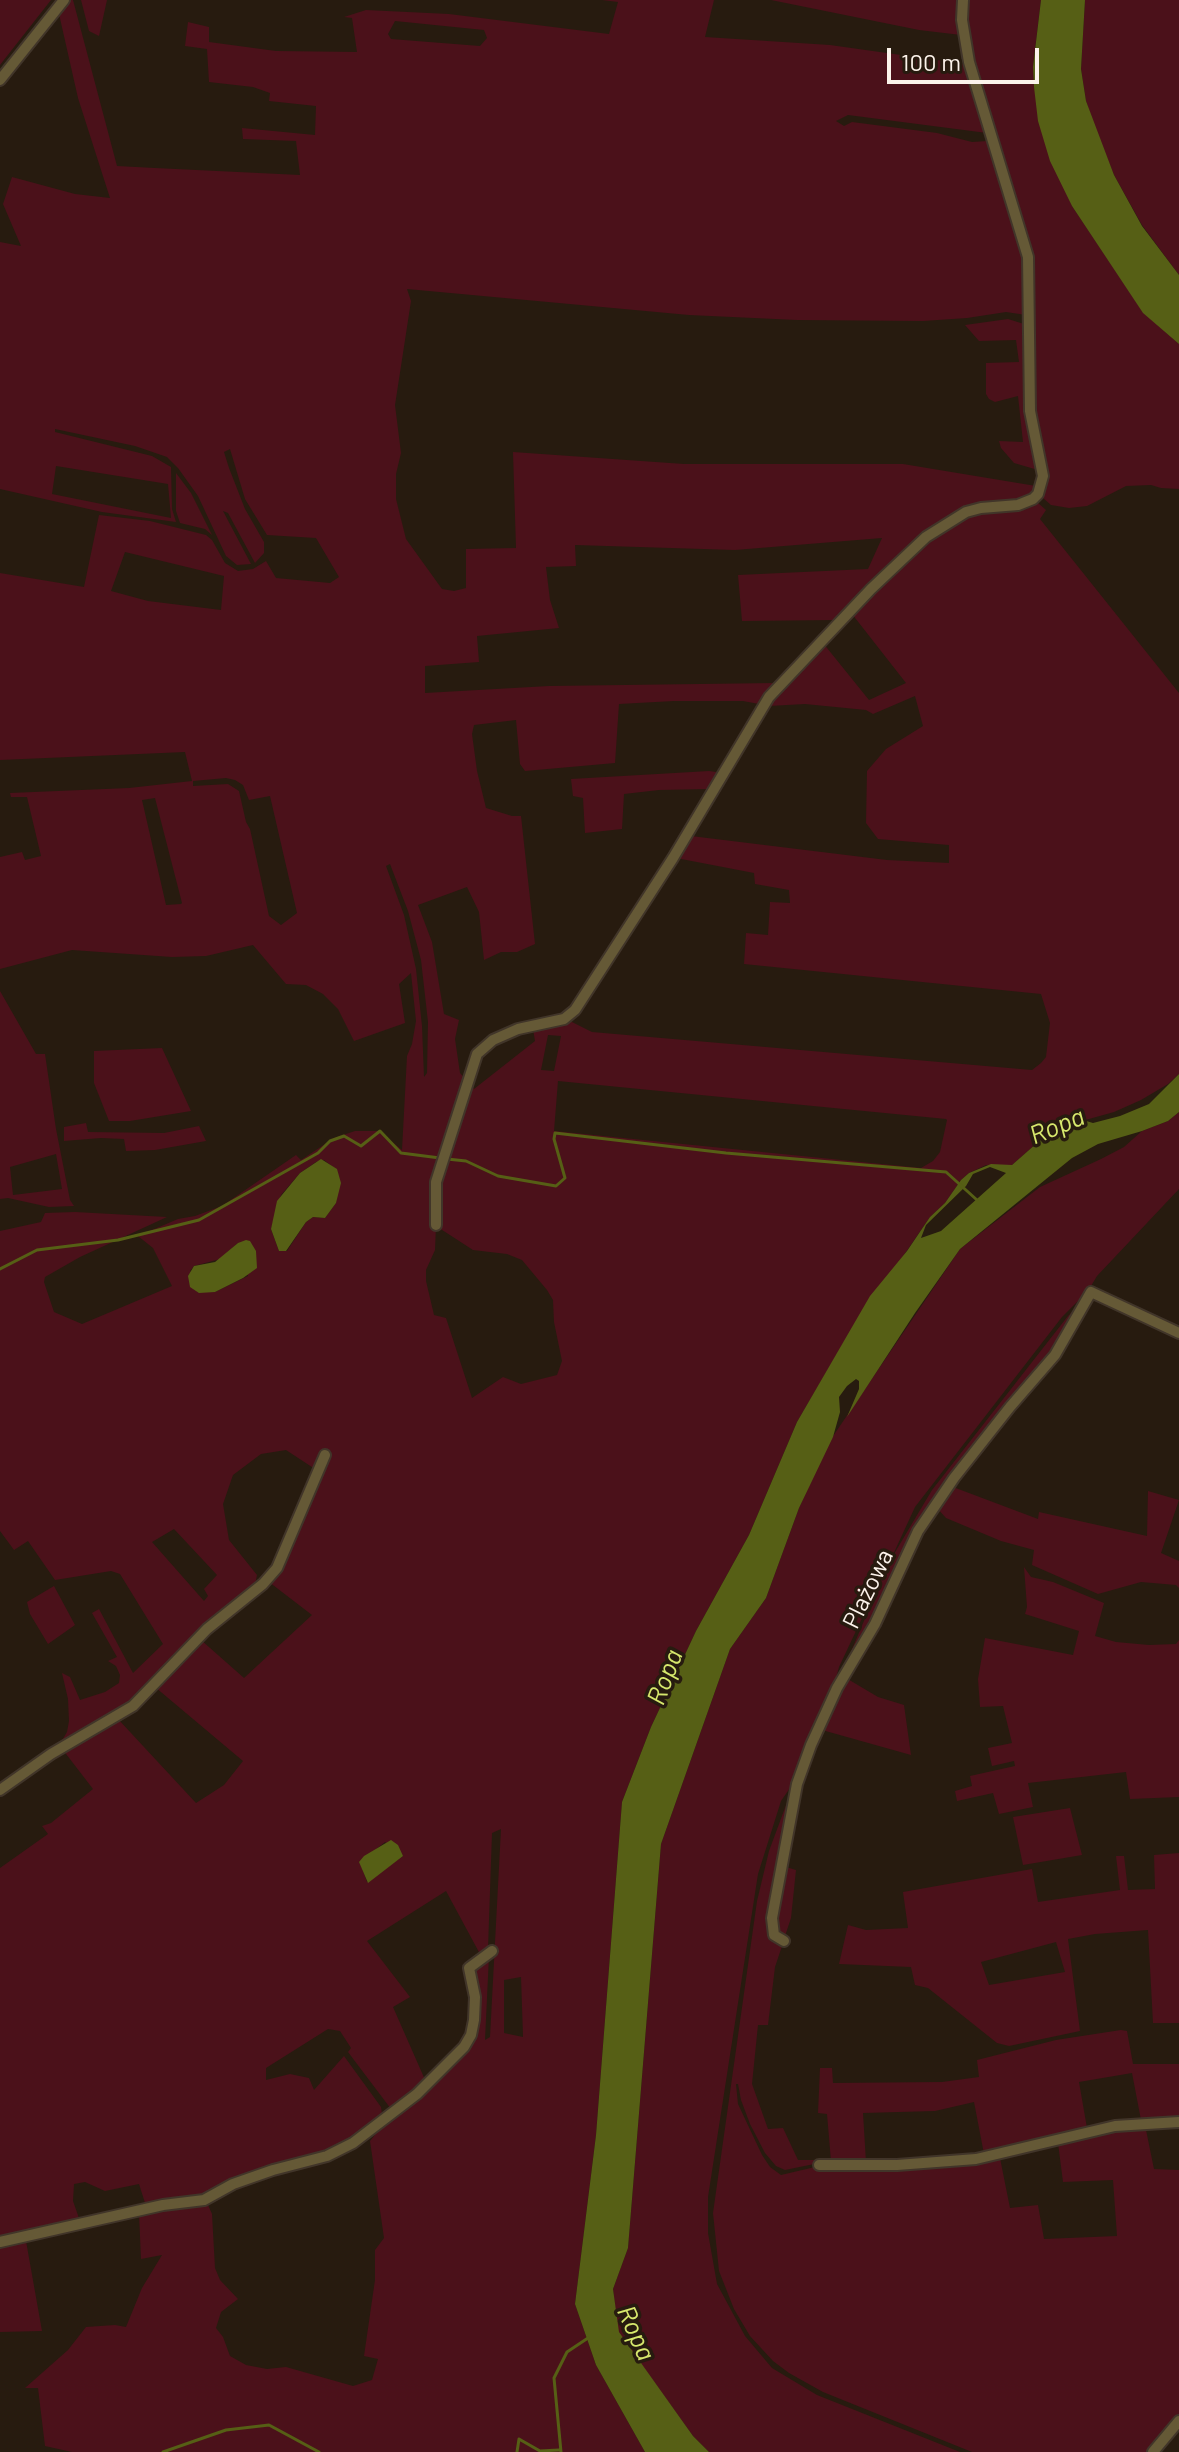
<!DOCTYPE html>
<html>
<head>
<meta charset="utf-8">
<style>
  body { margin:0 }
  #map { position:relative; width:1179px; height:2452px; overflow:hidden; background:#271b0f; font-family:Barlow,sans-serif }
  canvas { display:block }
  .scale { position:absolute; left:887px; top:48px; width:152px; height:36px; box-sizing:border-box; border:4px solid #fcf3eb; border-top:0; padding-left:10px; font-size:24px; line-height:28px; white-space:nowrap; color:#fcf3eb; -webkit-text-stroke:6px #271b0f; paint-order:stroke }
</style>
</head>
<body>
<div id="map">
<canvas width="1179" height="2452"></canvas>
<div class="scale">100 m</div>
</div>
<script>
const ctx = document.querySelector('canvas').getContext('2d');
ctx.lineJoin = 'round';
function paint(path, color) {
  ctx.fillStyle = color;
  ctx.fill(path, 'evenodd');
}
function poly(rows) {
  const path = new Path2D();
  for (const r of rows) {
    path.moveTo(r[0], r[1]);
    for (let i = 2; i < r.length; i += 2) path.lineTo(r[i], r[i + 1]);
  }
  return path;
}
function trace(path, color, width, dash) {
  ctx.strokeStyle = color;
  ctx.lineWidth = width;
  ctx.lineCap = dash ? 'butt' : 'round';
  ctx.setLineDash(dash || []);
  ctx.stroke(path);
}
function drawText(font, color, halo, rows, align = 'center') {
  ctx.font = font + ' Barlow,sans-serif';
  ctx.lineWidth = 7;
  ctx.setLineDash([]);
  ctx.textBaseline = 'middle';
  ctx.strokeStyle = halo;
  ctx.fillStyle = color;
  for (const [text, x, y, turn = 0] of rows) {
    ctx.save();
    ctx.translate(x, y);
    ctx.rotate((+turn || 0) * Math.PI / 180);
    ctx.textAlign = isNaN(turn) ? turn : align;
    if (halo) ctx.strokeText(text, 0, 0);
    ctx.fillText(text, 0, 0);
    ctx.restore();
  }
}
paint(poly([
  [0,0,51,0,0,65],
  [71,0,73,0,117,166,155,168,300,175,296,141,243,139,242,128,315,135,316,106,269,101,270,93,253,87,209,82,207,49,185,46,188,22,209,27,209,42,276,51,357,52,352,18,344,17,366,10,449,14,609,34,618,2,602,0,714,0,705,37,830,45,965,64,987,133,848,115,836,121,844,126,852,122,937,133,972,142,988,141,1026,267,1026,315,1006,312,967,318,923,321,797,320,689,315,407,289,411,301,395,405,401,453,396,474,396,499,406,539,442,589,454,591,466,588,466,549,516,548,513,452,684,464,903,464,1036,486,1025,499,947,518,836,620,742,621,738,575,868,569,882,538,735,550,575,545,576,566,546,567,550,600,559,628,477,636,479,662,425,666,425,693,549,686,775,683,759,704,743,701,674,701,619,704,615,763,525,771,520,764,516,720,474,725,472,734,477,771,486,808,512,816,521,816,535,944,517,952,501,952,484,960,479,912,467,887,418,905,432,942,444,1014,459,1020,455,1039,460,1073,474,1089,535,1041,533,1029,570,1021,592,1032,1032,1070,1041,1063,1046,1057,1050,1023,1041,994,744,964,746,933,768,935,770,902,790,903,789,890,755,884,754,873,676,858,691,836,887,860,949,863,949,845,878,839,866,823,867,771,886,749,923,726,915,696,873,714,866,710,805,704,769,706,775,693,823,643,869,700,906,683,852,614,942,530,960,519,986,511,1027,509,1037,502,1046,510,1040,519,1179,693,1179,1074,1168,1084,1141,1100,1114,1112,1071,1124,1058,1135,1045,1136,1012,1165,986,1165,969,1173,961,1180,945,1203,930,1217,844,1342,797,1422,749,1535,696,1631,651,1727,622,1802,596,2135,575,2304,596,2365,645,2452,72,2452,45,2446,38,2388,25,2388,68,2350,86,2327,115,2325,126,2327,142,2288,162,2255,141,2259,139,2213,200,2204,208,2205,212,2214,215,2268,220,2280,238,2299,221,2312,216,2328,223,2337,230,2356,246,2365,267,2369,286,2367,353,2386,372,2380,378,2359,364,2356,375,2280,375,2250,384,2238,370,2141,378,2131,419,2099,465,2055,474,2041,477,2022,478,1997,473,1968,489,1956,485,2040,490,2037,501,1829,492,1833,488,1949,480,1954,446,1891,367,1941,410,1997,393,2007,426,2082,391,2109,348,2052,351,2048,340,2031,328,2029,266,2068,266,2080,290,2074,309,2078,314,2090,344,2056,381,2107,382,2114,381,2119,353,2139,201,2198,146,2206,139,2184,105,2191,85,2182,74,2184,73,2201,80,2221,0,2240,0,1868,48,1834,42,1826,51,1823,93,1789,63,1750,118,1719,196,1803,224,1785,243,1761,155,1687,201,1640,244,1678,312,1615,269,1582,318,1471,286,1450,261,1454,233,1475,223,1504,229,1540,257,1575,255,1585,240,1600,193,1635,129,1704,92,1724,57,1749,67,1732,69,1721,68,1699,62,1673,70,1677,80,1700,105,1692,119,1683,120,1675,116,1666,108,1661,117,1657,92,1613,99,1609,133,1673,163,1644,120,1574,111,1571,55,1580,28,1541,14,1550,0,1531,0,1231,41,1222,45,1213,75,1212,167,1217,80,1257,45,1277,44,1282,54,1312,82,1324,172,1286,153,1248,138,1236,178,1219,195,1216,222,1206,296,1155,301,1160,334,1138,355,1131,379,1131,402,1150,407,1056,412,1044,416,1021,411,973,399,984,405,1023,354,1041,338,1009,323,994,306,985,286,984,253,945,206,956,172,957,72,950,0,969,0,857,22,852,25,860,41,856,27,797,11,797,10,793,129,788,192,781,185,752,0,760,0,573,84,587,99,515,150,521,206,535,212,540,225,563,238,571,253,569,266,561,276,578,330,583,339,577,316,538,267,535,245,499,230,449,224,452,229,468,245,509,264,542,264,553,255,563,228,513,223,511,251,564,237,565,226,556,198,496,178,468,167,457,135,446,55,429,55,432,152,456,171,467,172,509,176,522,102,512,0,489,0,242,21,246,3,204,12,177,75,194,110,198,78,98,59,14],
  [395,21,484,30,487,38,480,46,391,39,388,34],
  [56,466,168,484,171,518,52,494],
  [125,552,224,576,221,610,148,601,111,591],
  [226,778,235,780,243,785,249,800,270,796,297,913,281,925,269,916,250,829,246,822,239,791,228,784,193,786,193,781],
  [155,798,182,903,181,904,166,905,142,800],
  [390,864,408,911,421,960,428,1022,427,1073,424,1077,422,1026,416,969,404,915,386,866],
  [548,1035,561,1036,554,1071,541,1070],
  [558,1081,946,1119,947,1120,940,1152,933,1161,921,1168,554,1131],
  [324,1160,337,1170,336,1203,325,1218,313,1217,306,1222,287,1251,279,1251,271,1229,281,1195,300,1173,316,1162],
  [436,1226,473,1250,507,1254,522,1260,547,1290,553,1300,554,1322,562,1361,557,1375,521,1384,503,1377,472,1398,446,1318,434,1315,426,1281,426,1270,435,1250],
  [238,1243,248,1276,215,1292,190,1271,194,1266,220,1259],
  [174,1529,217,1575,204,1589,208,1596,204,1601,152,1542],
  [385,1842,403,1856,367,1882,360,1862],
  [521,1977,523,2036,523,2037,504,2033,504,1980],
  [81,0,107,0,99,36,89,31],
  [771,0,961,0,961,35,919,30],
  [966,0,1041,0,1033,66,1034,87,1072,206,1143,312,1179,344,1179,489,1161,488,1151,485,1126,486,1087,506,1069,508,1051,505,1043,498,1047,474,1035,410,1033,266,1029,241,971,60,965,22],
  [1085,0,1179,0,1179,275,1142,225,1114,175,1095,129,1086,101,1081,69],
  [1008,319,1024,324,1038,470,1014,463,1001,448,999,441,1023,442,1018,396,995,402,989,399,986,394,986,363,1019,362,1016,340,979,341,965,325],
  [176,473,191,493,212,535,205,529,180,523,176,511],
  [709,771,716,772,718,776,709,789,659,790,624,794,622,829,585,833,583,798,573,796,571,779],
  [0,991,36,1054,45,1054,56,1129,70,1200,74,1206,49,1207,8,1198,0,1199],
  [56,1154,62,1189,13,1195,10,1167],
  [162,1048,191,1111,130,1121,109,1121,94,1083,94,1051],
  [1179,1112,1179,1189,1097,1276,1088,1291,1062,1317,915,1507,891,1559,932,1490,1068,1316,1086,1298,1063,1339,946,1486,872,1624,840,1678,889,1561,839,1667,833,1689,792,1785,781,1801,758,1874,708,2197,708,2233,717,2284,745,2336,772,2368,817,2395,960,2452,709,2452,693,2436,618,2332,613,2289,628,2248,661,1844,730,1649,766,1598,799,1508,827,1445,960,1249,1040,1187,1101,1159,1124,1147,1142,1131,1168,1121],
  [86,1123,88,1132,164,1133,199,1126,206,1141,155,1150,126,1151,124,1139,101,1138,64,1141,64,1127],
  [953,1487,1038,1519,1039,1512,1147,1536,1148,1491,1179,1500,1161,1553,1179,1561,1179,1588,1176,1585,1141,1582,1098,1594,1032,1565,1034,1550,1001,1541,946,1518,937,1508],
  [1024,1567,1031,1577,1053,1582,1104,1603,1095,1636,1116,1642,1149,1645,1176,1644,1179,1640,1179,1797,1130,1799,1126,1772,1028,1783,1033,1807,999,1814,993,1793,957,1801,955,1791,972,1786,970,1776,1015,1766,1014,1761,992,1766,988,1748,1012,1743,1003,1706,980,1707,978,1679,985,1638,1073,1655,1079,1631,1025,1614,1027,1607],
  [54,1586,75,1625,48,1644,30,1614,27,1602],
  [846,1678,878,1697,904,1705,911,1755,822,1730],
  [789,1797,790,1802,768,1916,783,1943,775,1967,768,2025,758,2025,752,2084,768,2129,783,2128,798,2160,817,2160,819,2163,785,2170,776,2166,765,2153,750,2124,741,2100,738,2084,736,2084,738,2104,762,2155,770,2167,781,2175,815,2167,1000,2158,1010,2208,1038,2205,1044,2239,1117,2236,1113,2180,1063,2182,1058,2143,1145,2125,1154,2169,1179,2170,1179,2416,1148,2452,972,2452,823,2392,789,2373,773,2361,750,2336,734,2309,719,2271,713,2213,757,1901,769,1851],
  [1070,1808,1082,1855,1023,1865,1013,1817],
  [1179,1853,1179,2023,1153,2023,1148,1930,1095,1934,1068,1939,1080,2031,1009,2046,997,2043,928,1988,915,1985,911,1967,839,1964,848,1925,866,1930,908,1928,903,1892,1032,1869,1038,1902,1120,1890,1116,1856,1124,1856,1128,1890,1155,1889,1154,1855],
  [1056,1942,1065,1972,989,1985,981,1962],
  [786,1867,796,1870,791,1918,784,1939,774,1929],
  [1121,2030,1127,2031,1133,2064,1179,2064,1179,2119,1141,2120,1132,2073,1079,2082,1087,2128,984,2154,974,2102,935,2111,863,2113,866,2162,831,2161,827,2114,818,2113,820,2068,832,2068,833,2083,942,2082,979,2077,977,2060,1056,2040],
  [26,2241,42,2331,0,2332,0,2246]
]), '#4b111a');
paint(poly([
  [1041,0,1085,0,1081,69,1086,101,1114,175,1142,226,1179,275,1179,344,1143,313,1072,206,1050,161,1038,121,1034,87,1033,67],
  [1179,1074,1179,1112,1168,1121,1142,1131,1098,1144,1072,1158,960,1249,915,1313,847,1417,859,1389,859,1381,856,1379,847,1386,839,1397,840,1412,833,1437,799,1508,766,1598,730,1649,661,1844,628,2248,613,2289,619,2332,693,2436,709,2452,645,2452,596,2365,575,2304,596,2135,622,1802,651,1727,696,1631,749,1535,797,1422,870,1296,907,1251,930,1217,945,1203,961,1180,969,1173,991,1164,1012,1165,1045,1136,1058,1135,1071,1124,1083,1120,1093,1123,1120,1116,1149,1104],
  [990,1167,1006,1173,941,1231,921,1238,926,1225,966,1186,973,1174],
  [321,1159,337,1169,341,1183,336,1203,325,1218,313,1217,306,1222,286,1251,279,1251,271,1229,277,1201,300,1173],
  [246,1240,250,1241,256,1251,257,1268,243,1278,215,1292,199,1293,190,1287,188,1276,194,1266,215,1262,238,1243],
  [391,1840,398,1845,403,1856,368,1883,359,1862,364,1856]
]), '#565f15');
trace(poly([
  [447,1159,466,1161,498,1176,556,1186,565,1178,554,1139,555,1133,726,1153,946,1172,977,1200],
  [0,1269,37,1250,118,1240,199,1220,318,1153,330,1141,344,1136,361,1146,380,1131,401,1153,440,1158],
  [163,2452,226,2430,269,2425,319,2452],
  [517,2452,519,2439,540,2451,559,2450],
  [561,2452,554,2378,567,2352,588,2338]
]), '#565f15', 3);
const minor = poly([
  [0,80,64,0],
  [436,1225,436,1182,477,1054,493,1040,518,1029,564,1019,575,1010,673,858,769,697,871,589,926,537,966,512,981,508,1018,505,1033,499,1038,494,1043,476,1030,411,1028,257,969,62,962,20,963,0],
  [0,1790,51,1754,133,1706,207,1629,263,1584,277,1568,325,1455],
  [784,1941,774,1935,772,1918,797,1784,811,1745,837,1688,875,1624,918,1531,954,1478,1010,1407,1055,1355,1091,1292,1179,1333],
  [819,2165,897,2165,976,2159,1115,2126,1179,2122],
  [0,2242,163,2205,204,2200,233,2184,273,2170,327,2156,353,2143,417,2094,464,2047,471,2035,474,2020,475,1997,469,1968,492,1951],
  [1153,2452,1179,2421]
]);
trace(minor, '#413529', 14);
trace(minor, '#655936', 10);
drawText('24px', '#fcf3eb', '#271b0f', [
  ["Plażowa",868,1589,-64]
]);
drawText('italic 26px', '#d7e86d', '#271b0f', [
  ["Ropa",1057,1126,-22],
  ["Ropa",665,1677,-69],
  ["Ropa",636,2333,66]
]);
</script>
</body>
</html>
